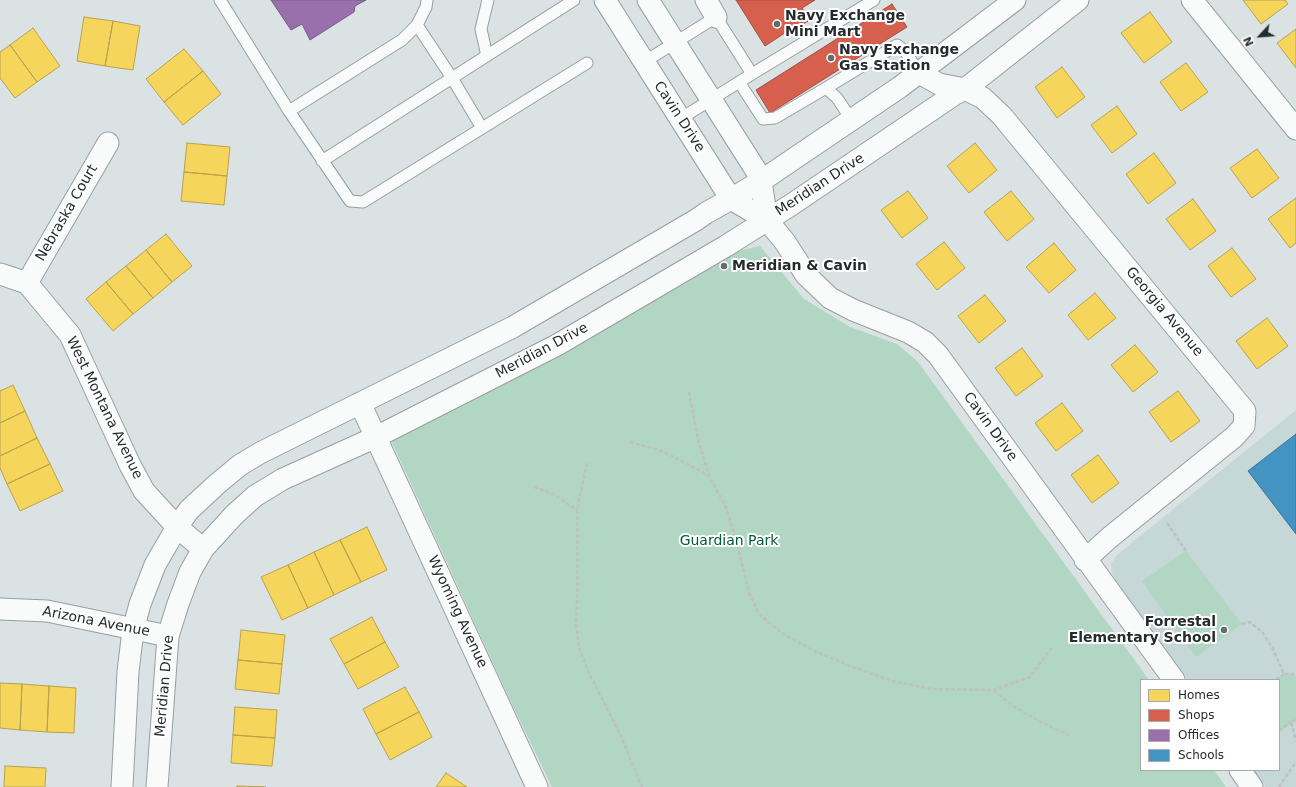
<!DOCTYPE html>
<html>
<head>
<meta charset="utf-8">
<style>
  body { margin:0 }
  #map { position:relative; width:1296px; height:787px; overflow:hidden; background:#dae2e3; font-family:"DejaVu Sans",sans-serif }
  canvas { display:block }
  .legend { position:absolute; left:1140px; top:679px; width:140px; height:92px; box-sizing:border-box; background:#fff; border:1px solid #a8abab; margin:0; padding:5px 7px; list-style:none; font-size:12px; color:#262c2d }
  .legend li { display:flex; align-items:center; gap:8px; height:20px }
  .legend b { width:20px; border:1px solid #a8abab }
  .north { position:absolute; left:1240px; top:16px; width:40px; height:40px; -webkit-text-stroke:3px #fff; paint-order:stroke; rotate:244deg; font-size:11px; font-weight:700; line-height:16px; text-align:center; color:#262c2d }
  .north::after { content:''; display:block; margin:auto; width:14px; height:18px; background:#262c2d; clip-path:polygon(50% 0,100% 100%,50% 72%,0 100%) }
</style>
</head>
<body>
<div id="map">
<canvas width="1296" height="787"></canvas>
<ul class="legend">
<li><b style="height:11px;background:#f6d55c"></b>Homes</li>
<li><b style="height:11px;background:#d6604d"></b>Shops</li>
<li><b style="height:11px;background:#9970ab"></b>Offices</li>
<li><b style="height:11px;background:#4393c3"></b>Schools</li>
</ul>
<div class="north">N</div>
</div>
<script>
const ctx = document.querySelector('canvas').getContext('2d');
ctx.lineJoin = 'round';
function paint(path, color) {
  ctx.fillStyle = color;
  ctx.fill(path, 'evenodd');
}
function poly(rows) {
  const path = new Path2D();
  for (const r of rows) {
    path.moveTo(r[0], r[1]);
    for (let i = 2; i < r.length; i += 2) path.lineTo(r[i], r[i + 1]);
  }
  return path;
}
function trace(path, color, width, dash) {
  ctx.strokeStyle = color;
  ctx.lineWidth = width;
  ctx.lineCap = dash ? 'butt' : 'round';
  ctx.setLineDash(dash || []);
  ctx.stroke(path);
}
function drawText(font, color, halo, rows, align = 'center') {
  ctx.font = font + ' "DejaVu Sans",sans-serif';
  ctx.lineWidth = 4;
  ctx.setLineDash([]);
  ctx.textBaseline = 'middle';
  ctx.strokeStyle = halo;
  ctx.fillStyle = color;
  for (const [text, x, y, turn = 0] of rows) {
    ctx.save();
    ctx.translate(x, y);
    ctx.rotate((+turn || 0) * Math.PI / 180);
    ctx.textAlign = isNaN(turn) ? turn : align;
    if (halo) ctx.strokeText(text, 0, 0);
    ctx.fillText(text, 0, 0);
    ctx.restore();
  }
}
paint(poly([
  [1296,410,1296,787,1265,787,1252,770,1279,770,1279,680,1187,680,1115,580,1112,572,1111,564,1116,556,1129,545]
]), '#c6d7d8');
paint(poly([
  [760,246,804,299,850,327,897,344,918,362,1149,680,1141,680,1141,770,1214,770,1226,787,552,787,509,698,391,440,681,286,738,251],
  [1186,551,1242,624,1196,657,1142,581],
  [1284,674,1293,674,1296,676,1296,720,1279,731,1279,680,1276,680]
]), '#b1d6c4');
const homes = poly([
  [1243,0,1285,0,1288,4,1261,24,1243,0],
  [1150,12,1172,42,1144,63,1121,33,1150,12],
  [84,17,113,21,105,66,77,61,84,17],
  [113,21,140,26,133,70,105,66,113,21],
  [33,28,60,66,37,82,10,45,33,28],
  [1296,29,1296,68,1277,43,1296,29],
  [10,45,37,82,15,98,0,78,0,52,10,45],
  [184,49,203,71,164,102,146,79,184,49],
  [1186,63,1208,92,1181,111,1160,82,1186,63],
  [1062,67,1085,97,1057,118,1035,87,1062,67],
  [203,71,221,94,183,125,164,102,203,71],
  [1117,106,1137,134,1112,153,1091,125,1117,106],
  [187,143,230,147,227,176,184,172,187,143],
  [975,143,997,170,969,193,947,166,975,143],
  [1257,149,1279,178,1252,198,1230,168,1257,149],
  [1154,153,1176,183,1148,204,1126,174,1154,153],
  [184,172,227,176,224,205,181,201,184,172],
  [908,191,928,218,902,238,881,210,908,191],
  [1011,191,1034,219,1007,241,984,212,1011,191],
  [1296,198,1296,243,1290,248,1268,219,1296,198],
  [1193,199,1216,231,1190,250,1166,219,1193,199],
  [166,234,192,266,172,282,146,250,166,234],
  [944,242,965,268,937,290,916,264,944,242],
  [1054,243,1076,270,1049,293,1026,267,1054,243],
  [1232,248,1256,279,1231,297,1208,266,1232,248],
  [146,250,172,282,153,298,126,266,146,250],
  [126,266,153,298,133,314,106,282,126,266],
  [106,282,133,314,113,331,86,299,106,282],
  [1095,293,1116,318,1088,340,1068,315,1095,293],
  [985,295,1006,321,979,343,958,316,985,295],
  [1267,318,1288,346,1257,369,1236,341,1267,318],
  [1135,345,1158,372,1133,392,1111,365,1135,345],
  [1022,348,1043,376,1016,396,995,368,1022,348],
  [13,385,25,411,0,423,0,391,13,385],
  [1178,391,1200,421,1171,442,1149,412,1178,391],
  [1062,403,1083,431,1056,451,1035,423,1062,403],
  [25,411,37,438,0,456,0,423,25,411],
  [37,438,50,464,7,484,0,468,0,456,37,438],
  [1098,455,1119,483,1092,503,1071,475,1098,455],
  [50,464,63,491,20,511,7,484,50,464],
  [367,527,387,570,361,582,340,540,367,527],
  [340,540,361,582,334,595,314,552,340,540],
  [314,552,334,595,308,608,288,565,314,552],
  [288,565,308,608,282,620,261,577,288,565],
  [372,617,385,642,344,664,330,639,372,617],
  [241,630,285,635,282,664,238,660,241,630],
  [385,642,399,667,358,689,344,664,385,642],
  [238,660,282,664,279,694,235,689,238,660],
  [0,683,22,684,20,730,0,728,0,683],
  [22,684,49,686,47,732,20,730,22,684],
  [49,686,76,688,74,733,47,732,49,686],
  [405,687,419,712,376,734,363,709,405,687],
  [235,707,277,710,275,738,233,735,235,707],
  [419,712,432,737,390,760,376,734,419,712],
  [233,735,275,738,272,766,231,763,233,735],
  [5,766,46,768,45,787,4,787,5,766],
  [446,773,467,787,436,787,446,773],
  [237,786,266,787,237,787,237,786]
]);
paint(homes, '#f6d55c');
trace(homes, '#b8a24e', 1);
const shops = poly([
  [736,0,815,0,802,8,810,20,795,29,794,27,765,46,736,0],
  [892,4,907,27,770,113,756,90,892,4]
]);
paint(shops, '#d6604d');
trace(shops, '#a15043', 1);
const offices = poly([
  [271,0,366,0,355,6,354,12,310,40,302,24,291,30,271,0]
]);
paint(offices, '#9970ab');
trace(offices, '#765c85', 1);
const schools = poly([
  [1296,434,1296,534,1248,471,1296,434]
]);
paint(schools, '#4393c3');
trace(schools, '#3a7496', 1);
const service = poly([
  [220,0,289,111,350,201,363,202,587,63],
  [417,25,452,78,482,128],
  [487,56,481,29,488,0],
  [644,62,716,17,752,74,680,119],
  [752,74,874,0],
  [739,82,763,119,775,118,826,88,837,98,851,119],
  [826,88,897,45,905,51,919,73],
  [289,111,402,40,417,25,426,7,427,0],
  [322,161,574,0]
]);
const minor = poly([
  [605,0,731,199,767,220,785,242,806,275,830,298,853,310,908,332,925,342,938,355,1174,680],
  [648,0,757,172,761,181,767,220],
  [706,0,716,17],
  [1192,0,1296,129],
  [919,73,939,84,965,89,983,98,1002,116,1245,411,1244,426,1234,437,1109,538,1085,560],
  [0,274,27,283,70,335,130,465,144,491,177,527,203,549],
  [27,283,108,143],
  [360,403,537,787],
  [0,609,47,611,168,636],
  [1240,770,1252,787],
  [122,787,128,672,133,630,140,604,155,565,177,527,189,510,217,484,240,465,260,453,513,327,696,220,706,213,731,199,761,181,900,87,1015,0],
  [157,787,168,636,178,604,190,572,203,549,234,515,255,496,283,479,376,437,557,345,726,246,791,205,955,94,965,89,1078,0]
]);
trace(service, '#989e9f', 13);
trace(minor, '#989e9f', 23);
trace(poly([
  [689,392,698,439,709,476,725,505,735,535,749,593,759,614,782,633,814,651,853,667,892,681,932,689,994,690,1030,677,1052,647],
  [630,442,662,451,686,463,709,476],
  [587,463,577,510,577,600,576,624,579,648,589,673,620,734,642,787],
  [534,487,553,494,577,510],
  [1167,523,1186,551],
  [1242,624,1250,622,1263,633,1273,649,1284,674,1293,674,1296,676],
  [1276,680,1284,674],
  [994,691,1016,708,1047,725,1069,735],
  [1296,720,1291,722,1296,741],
  [1279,731,1291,722],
  [1279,787,1296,762]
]), '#bfc1c1', 2.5, [4, 2]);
trace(service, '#f9fbfb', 11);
trace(minor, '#f9fbfb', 21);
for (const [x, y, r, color] of [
  [777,24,4,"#656c6d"],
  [831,58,4,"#656c6d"],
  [724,266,4,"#656c6d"],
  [1224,630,4,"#656c6d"]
]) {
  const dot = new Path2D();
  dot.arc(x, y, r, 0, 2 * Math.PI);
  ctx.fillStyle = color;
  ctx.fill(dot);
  trace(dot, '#fff', 1.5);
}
drawText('bold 14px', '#262c2d', '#fff', [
  ["Navy Exchange",785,16],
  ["Mini Mart",785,32],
  ["Navy Exchange",839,50],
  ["Gas Station",839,66],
  ["Meridian & Cavin",732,266],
  ["Forrestal",1216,622,"right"],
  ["Elementary School",1216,638,"right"]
], 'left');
drawText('14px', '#262c2d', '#fff', [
  ["Cavin Drive",679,117,57],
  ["Meridian Drive",820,185,-33],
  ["Nebraska Court",67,213,-60],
  ["Georgia Avenue",1164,312,50],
  ["Meridian Drive",542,351,-28],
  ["West Montana Avenue",104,408,64],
  ["Cavin Drive",990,427,54],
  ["Wyoming Avenue",457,612,65],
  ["Arizona Avenue",96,622,11],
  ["Meridian Drive",165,686,-85]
]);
drawText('14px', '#025938', '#fff', [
  ["Guardian Park",729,541]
]);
</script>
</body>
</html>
